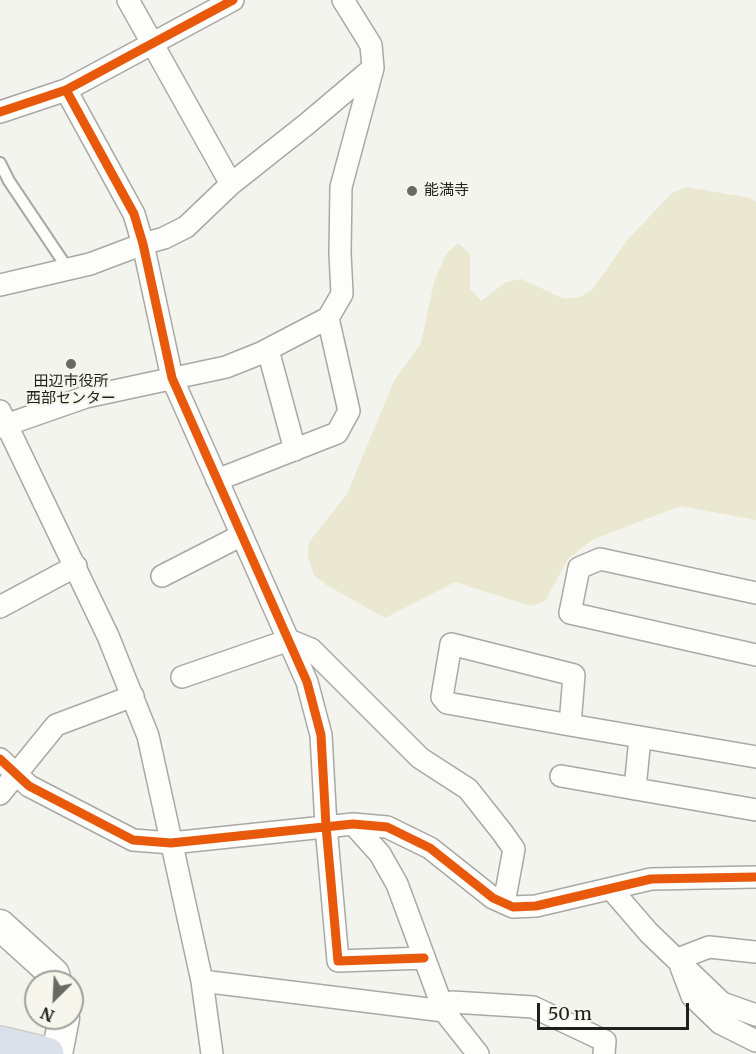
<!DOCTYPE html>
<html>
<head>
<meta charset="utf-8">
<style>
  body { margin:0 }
  #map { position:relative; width:756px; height:1054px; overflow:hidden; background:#f4f4ee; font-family:Merriweather,serif }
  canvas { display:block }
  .north { position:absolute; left:24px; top:970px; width:60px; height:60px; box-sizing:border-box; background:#f6f6ec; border:2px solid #a0a098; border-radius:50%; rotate:204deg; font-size:16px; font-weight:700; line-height:24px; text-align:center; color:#1f1f1b }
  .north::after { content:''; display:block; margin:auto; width:21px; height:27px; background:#6a6a65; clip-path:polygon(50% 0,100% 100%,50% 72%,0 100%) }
  .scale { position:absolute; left:537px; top:1003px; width:152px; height:27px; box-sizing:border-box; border:3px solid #1f1f1b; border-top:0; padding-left:8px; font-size:18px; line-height:21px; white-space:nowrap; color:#1f1f1b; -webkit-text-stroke:4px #f6f6ec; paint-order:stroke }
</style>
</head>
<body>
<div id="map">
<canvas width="756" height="1054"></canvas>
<div class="north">N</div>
<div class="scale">50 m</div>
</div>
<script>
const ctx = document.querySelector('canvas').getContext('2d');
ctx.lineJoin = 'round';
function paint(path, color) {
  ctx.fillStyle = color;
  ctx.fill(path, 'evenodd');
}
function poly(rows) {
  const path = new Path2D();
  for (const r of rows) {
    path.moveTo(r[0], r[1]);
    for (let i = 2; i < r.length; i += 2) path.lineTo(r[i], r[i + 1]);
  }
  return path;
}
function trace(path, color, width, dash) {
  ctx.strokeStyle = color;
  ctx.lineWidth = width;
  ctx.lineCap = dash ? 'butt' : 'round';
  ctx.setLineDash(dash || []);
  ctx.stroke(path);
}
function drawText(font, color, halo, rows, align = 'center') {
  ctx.font = font + ' Merriweather,"Noto Sans JP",serif';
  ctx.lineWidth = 4.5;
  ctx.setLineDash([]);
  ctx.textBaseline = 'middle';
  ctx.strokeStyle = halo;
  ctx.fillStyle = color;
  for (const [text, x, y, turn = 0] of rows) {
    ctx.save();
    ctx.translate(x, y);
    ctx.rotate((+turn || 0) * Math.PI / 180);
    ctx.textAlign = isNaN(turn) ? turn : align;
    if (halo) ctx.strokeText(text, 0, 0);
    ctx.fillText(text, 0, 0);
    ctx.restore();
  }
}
paint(poly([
  [686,187,750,198,756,202,756,520,680,506,592,540,568,559,545,601,531,606,455,582,385,618,328,586,314,575,308,557,309,542,347,494,394,381,421,343,434,282,446,254,458,243,470,254,470,289,481,301,506,282,522,279,564,299,580,297,593,289,628,239,672,193]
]), '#eae8d1');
const lane = poly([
  [0,163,9,181,68,269]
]);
const street = poly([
  [128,0,231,184],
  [66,90,134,214,143,244,172,378,307,682,321,735,326,826,338,961,424,958],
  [0,112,66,90,233,0],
  [0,285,90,264,143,244,164,238,186,227,231,184,308,123,373,68],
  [268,350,295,450],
  [0,411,108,636,148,736,202,981,212,1054],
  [0,427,86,397,226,367,261,353,328,318,342,294,340,253,341,187,373,68,371,45,343,0],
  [217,480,337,433,349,411,328,318],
  [162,576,242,535],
  [756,593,600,559,579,568,570,613,756,655],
  [0,607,76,566],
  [182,677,289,640,311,649,420,758,468,789,502,832,514,849,504,903],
  [570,725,574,675,451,644,442,697,447,703,570,725,640,737,756,757],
  [0,759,29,786,133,840,171,843,353,824,387,827,430,848,493,898,513,907,536,906,651,879,756,877],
  [561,776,756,810],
  [635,789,640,737],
  [0,794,56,725,133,696],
  [353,824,380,854,397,884,444,1011,478,1054],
  [611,889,649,933,722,1003,756,1015],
  [678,959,709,947,756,952],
  [681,967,692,996,720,1023,756,1041],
  [202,981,444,1011],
  [444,1011,452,1002,533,1007,605,1041,604,1054]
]);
const secondary = poly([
  [0,925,54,974,56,982],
  [57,1054,64,1018]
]);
const highway = poly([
  [0,1043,47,1054]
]);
trace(lane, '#a8a8a4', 14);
trace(street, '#a8a8a4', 24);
trace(secondary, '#a8a8a4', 33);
trace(highway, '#cececb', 36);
trace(lane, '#fdfdfc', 10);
trace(street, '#fdfdfc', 21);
trace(secondary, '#fdfdfc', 30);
trace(highway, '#dae1eb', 33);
trace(poly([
  [66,90,134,214,143,244,172,378,307,682,321,735,326,826,338,961,424,958],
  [0,112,66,90,233,0],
  [0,759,29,786,133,840,171,843,353,824,387,827,430,848,493,898,513,907,536,906,651,879,756,877]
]), '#e8590c', 9);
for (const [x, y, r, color] of [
  [412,191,6,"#6a6a65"],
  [71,364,6,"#6a6a65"]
]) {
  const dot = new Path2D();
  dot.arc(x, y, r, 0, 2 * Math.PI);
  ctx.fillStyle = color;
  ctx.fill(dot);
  trace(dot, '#f6f6ec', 2);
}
drawText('15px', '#1f1f1b', '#f6f6ec', [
  ["能満寺",424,191],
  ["田辺市役所",71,382,"center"],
  ["西部センター",71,399,"center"]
], 'left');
</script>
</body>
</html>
